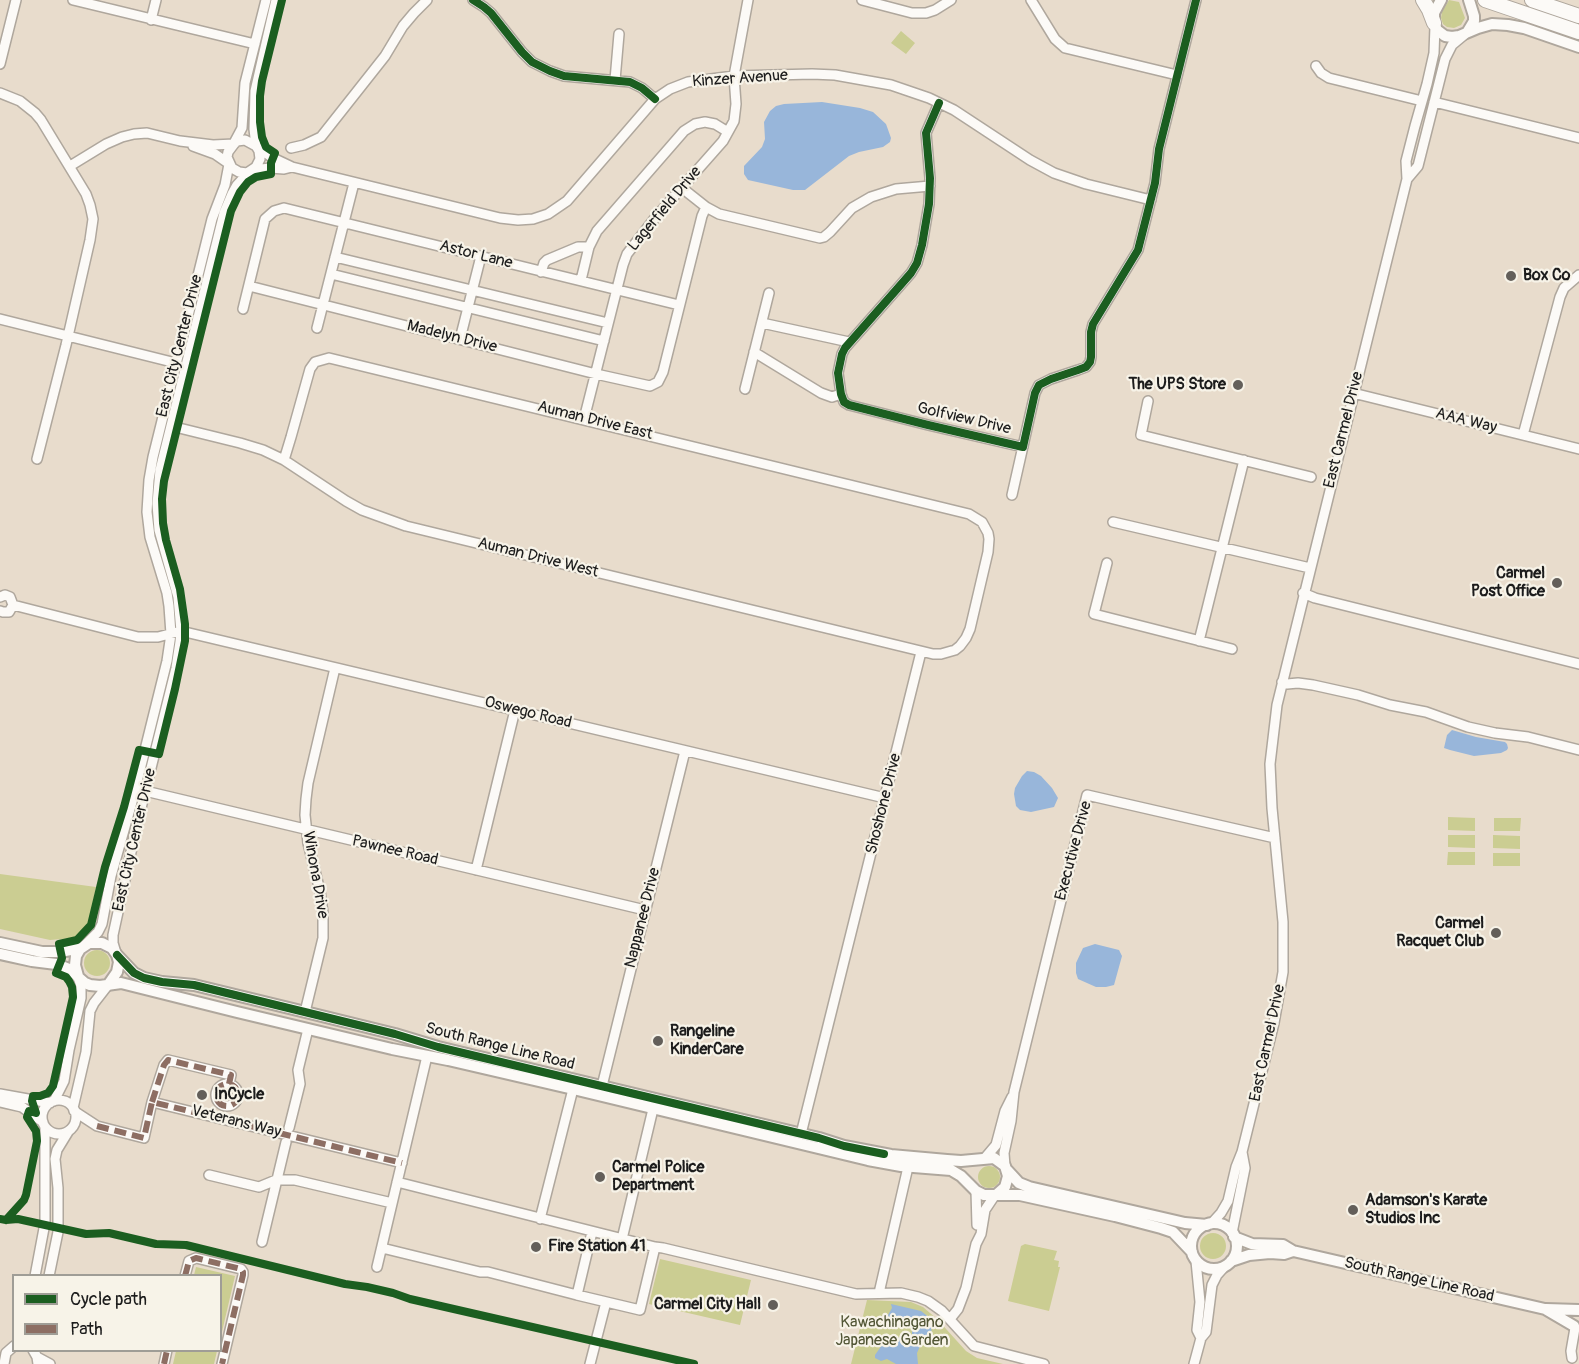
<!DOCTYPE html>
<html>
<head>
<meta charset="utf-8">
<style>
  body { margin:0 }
  #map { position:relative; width:1579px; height:1364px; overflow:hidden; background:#e8dccc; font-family:Pangolin,sans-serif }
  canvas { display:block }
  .legend { position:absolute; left:12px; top:1274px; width:210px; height:78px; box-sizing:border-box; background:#f7f3e8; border:2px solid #9f9d96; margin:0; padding:8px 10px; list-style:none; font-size:18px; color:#1c1c1c }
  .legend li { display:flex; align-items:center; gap:12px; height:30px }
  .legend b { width:30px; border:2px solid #9f9d96 }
</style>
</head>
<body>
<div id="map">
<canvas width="1579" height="1364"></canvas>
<ul class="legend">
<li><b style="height:8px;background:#1b5e20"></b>Cycle path</li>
<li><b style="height:8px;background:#8d6e63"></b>Path</li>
</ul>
</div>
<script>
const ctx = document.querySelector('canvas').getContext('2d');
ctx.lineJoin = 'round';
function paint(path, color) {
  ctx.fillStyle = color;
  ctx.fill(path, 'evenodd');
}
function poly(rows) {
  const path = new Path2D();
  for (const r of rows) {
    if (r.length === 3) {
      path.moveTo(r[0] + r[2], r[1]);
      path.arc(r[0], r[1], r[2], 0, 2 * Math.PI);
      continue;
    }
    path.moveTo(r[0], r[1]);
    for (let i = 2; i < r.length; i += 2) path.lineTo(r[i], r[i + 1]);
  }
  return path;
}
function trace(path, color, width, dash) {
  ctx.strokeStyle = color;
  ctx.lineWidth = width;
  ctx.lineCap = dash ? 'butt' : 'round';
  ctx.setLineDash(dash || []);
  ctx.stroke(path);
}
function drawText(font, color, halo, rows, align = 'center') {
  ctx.font = font + ' Pangolin,sans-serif';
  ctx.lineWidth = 4.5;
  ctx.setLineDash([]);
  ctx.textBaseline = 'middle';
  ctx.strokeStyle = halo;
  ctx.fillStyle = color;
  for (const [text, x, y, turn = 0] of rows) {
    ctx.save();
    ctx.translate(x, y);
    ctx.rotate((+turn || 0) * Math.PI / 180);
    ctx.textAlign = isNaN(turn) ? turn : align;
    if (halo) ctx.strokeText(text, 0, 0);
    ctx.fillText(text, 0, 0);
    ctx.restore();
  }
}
paint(poly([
  [1449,0,1459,2,1465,18,1461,25,1454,28,1447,27,1443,24,1441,18,1442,12],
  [901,31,915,43,906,54,891,43],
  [1448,817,1475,818,1475,831,1448,830],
  [1494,818,1521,818,1520,831,1494,831],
  [1448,835,1475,835,1475,848,1448,847],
  [1493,835,1520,836,1520,849,1493,848],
  [1448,852,1475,852,1475,865,1447,865],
  [1493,853,1520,853,1520,866,1493,866],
  [0,874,96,887,88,927,74,938,50,940,0,929],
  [97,963,13],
  [989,1177,11],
  [1213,1246,13],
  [1025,1244,1057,1251,1054,1260,1059,1261,1058,1267,1060,1267,1049,1311,1008,1301,1021,1246],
  [660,1259,751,1280,740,1325,649,1304],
  [196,1267,235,1276,221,1336,220,1276,194,1275],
  [867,1300,911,1302,923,1307,937,1319,966,1351,977,1358,1003,1364,851,1364],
  [176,1351,176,1350,217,1351,214,1364,173,1364]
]), '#cbcd92');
paint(poly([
  [822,102,860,108,873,112,886,124,891,138,890,142,883,147,859,152,849,156,805,190,793,190,748,180,744,174,744,166,762,147,765,139,764,122,770,111,776,106,784,104],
  [1452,730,1476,737,1505,742,1507,744,1508,748,1507,750,1501,753,1474,756,1450,750,1444,748,1447,735],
  [1027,771,1034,772,1041,776,1052,788,1058,798,1054,807,1031,812,1020,810,1016,806,1014,794,1015,788,1022,776],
  [1095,944,1119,950,1122,956,1114,985,1106,987,1096,987,1078,979,1076,973,1076,963,1083,948],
  [891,1304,921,1311,930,1318,932,1336,927,1342,921,1344,917,1353,918,1364,896,1364,887,1359,881,1361,875,1358,875,1355,887,1338,892,1336,904,1339,909,1339,912,1335,912,1329,909,1323,900,1318,892,1320,889,1318,888,1315,892,1308]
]), '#98b6da');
const minor = poly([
  [73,0,255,44],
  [473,0,484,7,491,13,522,52,532,62,550,71,564,76,630,82,642,88,655,99],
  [862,0,912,13,926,13,935,10,951,0],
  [1031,0,1055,39,1065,48,1177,75],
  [151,20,156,0],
  [0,64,16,0],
  [1316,66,1321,73,1329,78,1422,101],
  [615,80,619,34],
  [0,93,20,101,35,113,41,120,86,194,90,205,93,219,90,240,66,345,37,459],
  [1434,102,1579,138],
  [939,103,926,133,930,178,929,204,922,245,917,263,911,273,897,289,845,348,842,354,838,373,841,394,844,402,849,405,928,425,1023,447],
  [234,143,242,128,245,83,266,0],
  [193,146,215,154,228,163],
  [256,146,245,140,237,141,234,144,228,152,227,157,232,168,239,172,247,173,256,167,260,159,259,151,256,146,254,129,255,91,276,0],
  [257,147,273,158,292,167,500,218,518,220,533,219,548,214,567,201,655,99,670,89,688,82,734,76,812,74,835,75,891,85,929,98,954,110,1030,160,1054,173,1086,184,1151,200],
  [291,148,304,145,321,137,385,56,403,26,414,13,427,0],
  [70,166,106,144,122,137,134,134,147,133,180,141,213,145,234,144],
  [253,170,270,168,284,169,292,167],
  [1407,179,1418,166,1445,59,1452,45,1464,35],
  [682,188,706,207,719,214,820,238,824,237,830,232,852,208,871,197,896,189,930,186],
  [335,257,608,323],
  [541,272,544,263,547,260,578,247,589,247],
  [331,274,604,341],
  [581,280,589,247,597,231,684,131,695,124,705,122,715,124,728,132],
  [249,286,596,374,650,386,658,382,663,372,702,216,706,207],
  [243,309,265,219,274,211,284,208,679,305],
  [0,319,176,363],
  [762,323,849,342],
  [317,328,354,183],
  [460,339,481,256],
  [754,352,821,393,832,397,841,394],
  [745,389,769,293],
  [1353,393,1579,449],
  [1148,401,1141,435,1311,477],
  [584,419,623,265,627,254,655,218,723,141,734,121,736,104,734,76,748,0],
  [171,426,240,443,263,450,284,460,346,501,362,510,406,526,933,654,941,654,955,650,960,646,966,638,970,629,988,552,989,539,988,533,982,522,969,514,329,358,315,362,310,369,291,437,284,460],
  [1523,435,1560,297,1564,288,1579,275],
  [1012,495,1035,393,1039,385,1051,379,1078,370,1086,367,1090,362,1091,357,1091,332,1093,324,1138,250,1155,183,1159,149,1196,0],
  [1113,522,1310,568],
  [1107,563,1094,614,1232,649],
  [1303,593,1315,598,1579,664],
  [0,597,5,595,10,597,13,605,9,612,3,612,0,611],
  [13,605,138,637,158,637,181,631,185,632,885,798],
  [1199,641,1244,460],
  [1282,682,1287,684,1298,683,1313,685,1358,695,1390,705,1426,712,1468,727,1495,733,1528,737,1579,750],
  [141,790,645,910],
  [476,870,515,710],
  [85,945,98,932,102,924,111,876,132,802,167,661,171,634,169,606,167,593,150,537,147,512,149,480,153,457,212,219,225,185,229,164],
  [116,953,113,943,113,935,138,820,176,668,180,642,181,631,178,597,159,530,157,504,160,470,224,213,232,194,237,185,250,171],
  [305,1012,323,938,323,913,320,891,308,843,305,815,306,799,308,783,335,668],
  [227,1095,11],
  [602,1086,685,751],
  [0,1094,50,1103],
  [59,1117,17],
  [54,1101,64,1081,69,1050,81,998,81,986,78,977],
  [0,1102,22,1107,43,1122],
  [152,1102,164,1065,168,1060,231,1075,229,1084],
  [73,1108,86,1052,90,1011,94,1003,108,985],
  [74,1111,97,1126,144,1138,152,1102,402,1163],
  [289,1128,300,1084,298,1070,308,1029],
  [801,1134,921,652],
  [985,1158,996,1145,1005,1111,1012,1097],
  [1005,1166,1004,1153,1011,1121,1014,1092,1087,795,1275,838],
  [209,1175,259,1187,276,1180,295,1180,392,1203],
  [397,1182,655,1247,663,1248,856,1294,901,1293,918,1297,928,1301,942,1311,974,1346,1044,1364],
  [976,1191,977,1225],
  [540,1219,573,1089],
  [1211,1224,1221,1213,1228,1201,1236,1167,1242,1152,1274,1023,1283,972,1283,922,1272,808,1270,764,1277,705,1407,179,1406,161,1415,126,1427,84,1434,53,1435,26],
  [592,1232,577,1295,640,1310,655,1247],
  [1232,1233,1245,1168,1242,1152],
  [622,1239,653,1109],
  [262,1242,286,1142],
  [382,1248,480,1272,488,1272,577,1295],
  [1196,1261,1200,1302,1197,1330,1201,1338],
  [377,1267,427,1056],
  [35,1276,45,1223,45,1127],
  [49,1276,58,1232,58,1188,55,1159,57,1150,68,1132],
  [185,1276,189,1261,196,1258,241,1269,243,1272,243,1275,222,1364],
  [879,1293,908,1167],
  [950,1319,958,1309,966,1288,976,1244,981,1234,985,1210,995,1195],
  [33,1350,37,1357,38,1364],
  [37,1357,50,1364],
  [1572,1358,1571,1351,1575,1328],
  [4,1364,6,1353,14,1346],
  [164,1364,167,1350],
  [590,1364,606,1302],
  [1194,1364,1201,1338,1206,1332,1212,1285,1217,1275,1225,1266]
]);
const major = poly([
  [1441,0,1434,13,1434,23,1437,30,1445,36,1452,37,1459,36,1478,28,1492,24,1508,25,1524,28,1579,47],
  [1468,31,1474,21,1474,16,1469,0],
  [0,943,42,952,60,952,81,948],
  [0,954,32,961,56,964,69,969,85,983,90,985,100,986,121,983,237,1012,392,1049,448,1060,573,1089,868,1160,901,1166,951,1170,961,1176,976,1191,984,1195,1020,1195,1115,1216,1161,1228,1173,1232,1192,1252],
  [117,955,134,973,144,978,162,982,194,985,293,1009,395,1034,438,1047,819,1138,844,1146,891,1155,947,1160,961,1161,994,1158,1005,1166,1008,1176,1005,1187,996,1195],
  [78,976,75,965,76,956,80,949,89,943,102,943,112,948,117,955,119,962,117,972,108,985],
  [1007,1170,1019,1183,1029,1187,1185,1223,1207,1225],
  [1214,1246,23],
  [1234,1237,1252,1244,1283,1245,1293,1251,1545,1309,1574,1326],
  [1231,1261,1249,1255,1270,1253,1284,1254,1293,1251],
  [1546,1309,1579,1310]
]);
const highway = poly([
  [1423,0,1429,10,1434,23],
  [1485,0,1579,32],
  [1532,0,1579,16]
]);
trace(minor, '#afa79d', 12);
trace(major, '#afa79d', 14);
trace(highway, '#afa79d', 16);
trace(minor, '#fcfaf7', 9);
trace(major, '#fcfaf7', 10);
trace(highway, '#fcfaf7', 14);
trace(poly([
  [227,1095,11],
  [152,1102,164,1065,168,1060,231,1075,229,1084],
  [97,1126,144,1138,152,1102,402,1163],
  [185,1276,189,1261,196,1258,241,1269,243,1272,243,1275,222,1364],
  [164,1364,167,1350]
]), '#8d6e63', 6, [12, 6]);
trace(poly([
  [473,0,484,7,491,13,522,52,532,62,550,71,564,76,630,82,642,88,655,99],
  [939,103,926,133,930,178,929,204,922,245,917,263,911,273,897,289,845,348,842,354,838,373,841,394,844,402,849,405,928,425,1023,447,1035,393,1039,385,1051,379,1078,370,1086,367,1090,362,1091,357,1091,332,1093,324,1138,250,1155,183,1159,149,1196,0],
  [117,955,134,973,144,978,162,982,194,985,395,1034,438,1047,819,1138,844,1146,884,1154],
  [0,1219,6,1220,18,1219,86,1234,109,1233,156,1244,186,1245,345,1284,367,1287,393,1293,410,1299,694,1364],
  [6,1220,24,1200,26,1195,37,1141,36,1131,27,1117,29,1111,36,1113,32,1101,33,1096,40,1096,48,1093,53,1086,73,997,72,987,69,981,66,977,56,973,62,958,59,944,77,940,91,925,105,867,124,807,139,750,159,754,175,689,185,641,185,624,180,589,166,540,163,523,162,499,164,481,231,211,240,192,248,182,256,177,271,174,271,163,275,153,266,147,262,137,260,122,260,96,262,81,282,0]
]), '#1b5e20', 8);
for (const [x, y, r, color] of [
  [1511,276,6,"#635f5a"],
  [1238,385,6,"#635f5a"],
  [1557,583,6,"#635f5a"],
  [1496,933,6,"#635f5a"],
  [658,1041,6,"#635f5a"],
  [202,1095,6,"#635f5a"],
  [600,1177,6,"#635f5a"],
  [1353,1210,6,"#635f5a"],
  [536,1247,6,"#635f5a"],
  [773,1305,6,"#635f5a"]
]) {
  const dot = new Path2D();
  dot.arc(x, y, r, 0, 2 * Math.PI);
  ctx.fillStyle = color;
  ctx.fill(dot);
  trace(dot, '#f7f3e8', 2);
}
drawText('16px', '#1c1c1c', '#f7f3e8', [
  ["Kinzer Avenue",740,79,-4],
  ["Lagerfield Drive",665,209,-50],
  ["Astor Lane",476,255,14],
  ["Madelyn Drive",452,337,14],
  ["East City Center Drive",180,346,-76],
  ["Golfview Drive",964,419,13],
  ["Auman Drive East",595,421,14],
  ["AAA Way",1466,421,14],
  ["East Carmel Drive",1344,430,-76],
  ["Auman Drive West",538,558,14],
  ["Oswego Road",528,713,14],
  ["Shoshone Drive",884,804,-76],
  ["East City Center Drive",135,840,-77],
  ["Pawnee Road",395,851,13],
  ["Executive Drive",1074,851,-75],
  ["Winona Drive",315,875,80],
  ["Nappanee Drive",643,918,-76],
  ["East Carmel Drive",1268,1043,-78],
  ["South Range Line Road",500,1047,14],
  ["Veterans Way",236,1122,14],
  ["South Range Line Road",1419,1280,13]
]);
drawText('bold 16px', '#1c1c1c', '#f7f3e8', [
  ["Box Co",1523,276],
  ["The UPS Store",1226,385,"right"],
  ["Carmel",1545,574,"right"],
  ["Post Office",1545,592,"right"],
  ["Carmel",1484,924,"right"],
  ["Racquet Club",1484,942,"right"],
  ["Rangeline",670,1032],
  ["KinderCare",670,1050],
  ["InCycle",214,1095],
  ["Carmel Police",612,1168],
  ["Department",612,1186],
  ["Adamson's Karate",1365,1201],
  ["Studios Inc",1365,1219],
  ["Fire Station 41",548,1247],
  ["Carmel City Hall",761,1305,"right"]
], 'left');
drawText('16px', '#515535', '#f7f3e8', [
  ["Kawachinagano",892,1323],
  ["Japanese Garden",892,1341]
]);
</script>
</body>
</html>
